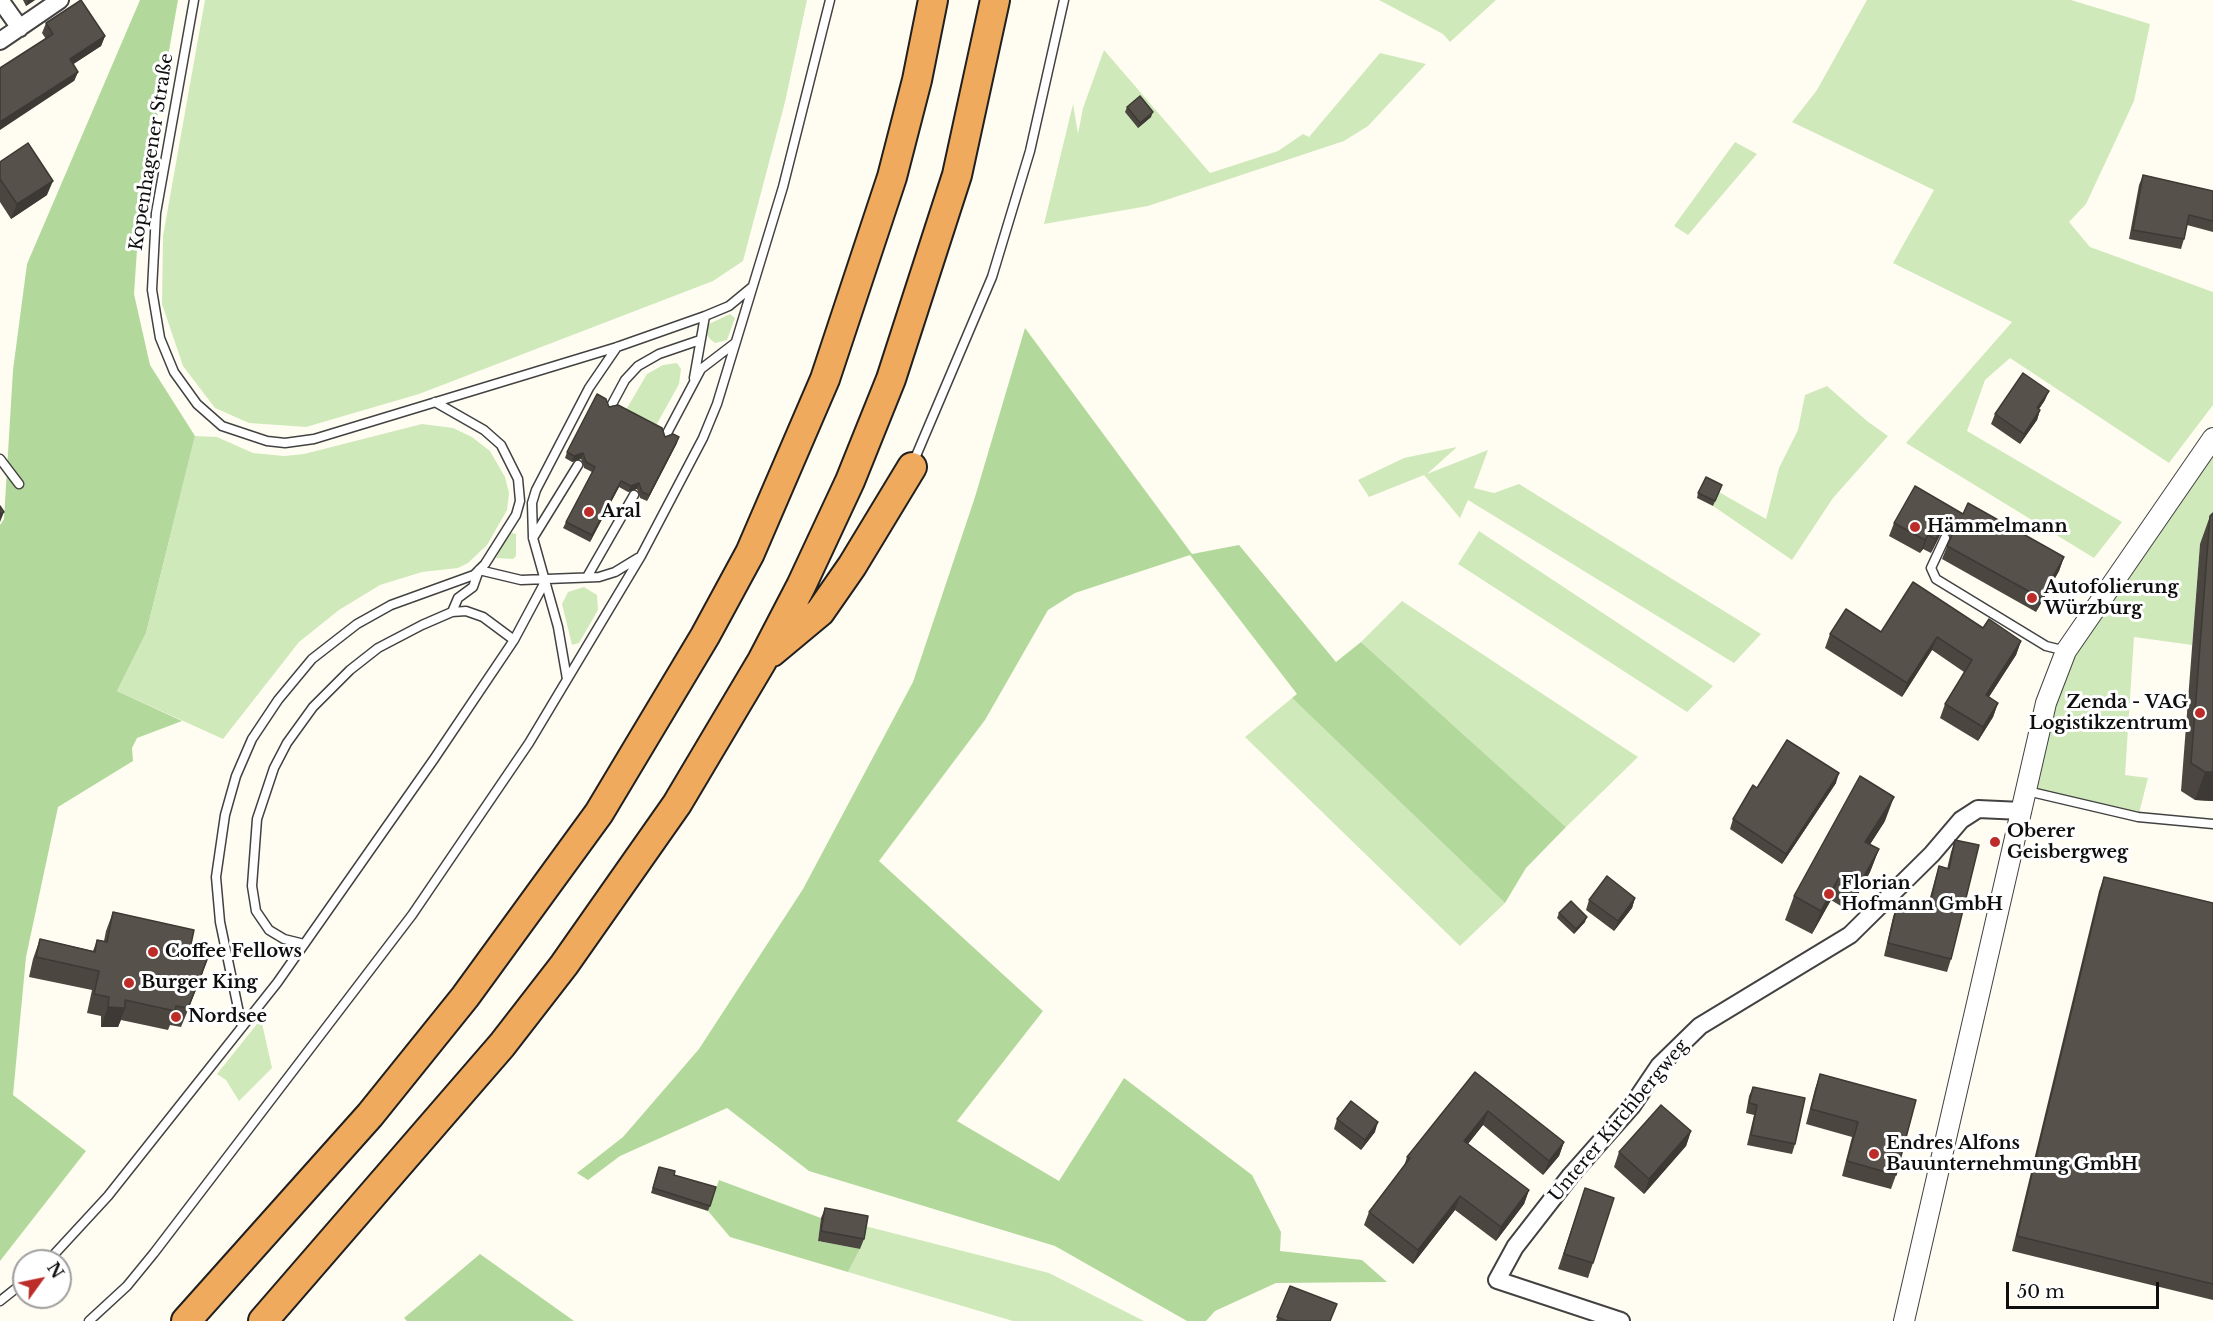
<!DOCTYPE html>
<html>
<head>
<meta charset="utf-8">
<style>
  body { margin:0 }
  #map { position:relative; width:2213px; height:1321px; overflow:hidden; background:#fffdf1; font-family:"Libre Baskerville",serif }
  canvas { display:block }
  .north { position:absolute; left:12px; top:1249px; width:60px; height:60px; box-sizing:border-box; background:#fff; border:2px solid #9f9f9f; border-radius:50%; rotate:57deg; font-size:16px; font-weight:700; line-height:24px; text-align:center; color:#0f0f0f }
  .north::after { content:''; display:block; margin:auto; width:21px; height:27px; background:#bc2d2a; clip-path:polygon(50% 0,100% 100%,50% 72%,0 100%) }
  .scale { position:absolute; left:2006px; top:1282px; width:153px; height:27px; box-sizing:border-box; border:3px solid #0f0f0f; border-top:0; padding-left:8px; font-size:18px; line-height:21px; white-space:nowrap; color:#0f0f0f; -webkit-text-stroke:4px #fff; paint-order:stroke }
</style>
</head>
<body>
<div id="map">
<canvas width="2213" height="1321"></canvas>
<div class="north">N</div>
<div class="scale">50 m</div>
</div>
<script>
const ctx = document.querySelector('canvas').getContext('2d');
ctx.lineJoin = 'round';
function paint(path, color) {
  ctx.fillStyle = color;
  ctx.fill(path, 'evenodd');
}
function poly(rows) {
  const path = new Path2D();
  for (const r of rows) {
    path.moveTo(r[0], r[1]);
    for (let i = 2; i < r.length; i += 2) path.lineTo(r[i], r[i + 1]);
  }
  return path;
}
function trace(path, color, width, dash) {
  ctx.strokeStyle = color;
  ctx.lineWidth = width;
  ctx.lineCap = dash ? 'butt' : 'round';
  ctx.setLineDash(dash || []);
  ctx.stroke(path);
}
function drawText(font, color, halo, rows, align = 'center') {
  ctx.font = font + ' "Libre Baskerville",serif';
  ctx.lineWidth = 6;
  ctx.setLineDash([]);
  ctx.textBaseline = 'middle';
  ctx.strokeStyle = halo;
  ctx.fillStyle = color;
  for (const [text, x, y, turn = 0] of rows) {
    ctx.save();
    ctx.translate(x, y);
    ctx.rotate((+turn || 0) * Math.PI / 180);
    ctx.textAlign = isNaN(turn) ? turn : align;
    if (halo) ctx.strokeText(text, 0, 0);
    ctx.fillText(text, 0, 0);
    ctx.restore();
  }
}
paint(poly([
  [205,0,807,0,785,102,743,261,713,281,419,394,306,427,249,423,215,408,183,366,162,304,163,236],
  [1379,0,1496,0,1450,42,1443,34],
  [1867,0,2071,0,2150,24,2134,101,2086,204,2069,222,2090,247,2213,292,2213,405,2169,463,2010,358,1985,380,1967,431,2122,522,2094,558,1906,443,2012,322,1893,263,1934,190,1792,122,1817,90],
  [1104,50,1210,173,1278,151,1303,134,1309,137,1380,53,1426,64,1368,126,1344,141,1148,206,1044,224,1073,104,1078,134,1083,108],
  [1735,142,1757,154,1688,235,1674,226],
  [730,314,735,318,727,340,715,343,710,339,707,335,709,324],
  [677,363,681,369,679,384,653,431,623,415,647,374,663,365],
  [1827,386,1867,421,1888,436,1833,498,1792,560,1713,506,1719,492,1766,519,1779,468,1798,430,1805,395],
  [422,424,453,428,472,437,490,451,505,477,509,493,507,510,487,545,468,563,458,568,422,572,380,585,339,610,299,642,223,739,117,691,146,633,195,436,217,437,253,453,284,456,304,454],
  [2213,438,2213,531,2200,544,2192,645,2134,637,2125,775,2148,778,2138,817,2027,791,2066,651],
  [1457,447,1427,474,1488,450,1474,488,1494,493,1519,484,1761,634,1734,663,1468,500,1460,518,1424,475,1369,497,1358,480,1404,458],
  [1479,531,1713,686,1687,712,1458,564],
  [512,533,516,534,516,556,513,559,496,558,508,534],
  [584,587,597,595,598,610,579,643,572,645,562,604,568,592],
  [1402,601,1638,757,1566,827,1361,642],
  [1292,698,1505,903,1460,946,1245,737],
  [261,1019,272,1068,239,1101,226,1080,217,1074],
  [865,1226,1049,1273,1144,1321,1013,1321,848,1272,860,1249]
]), '#d0e9bb');
paint(poly([
  [140,0,178,0,139,220,134,294,150,365,195,436,146,633,117,691,182,721,137,738,132,748,133,761,58,807,26,957,13,1095,86,1151,0,1261,0,525,4,519,13,370,27,264],
  [1025,328,1192,554,1239,545,1336,662,1361,642,1566,827,1526,868,1505,903,1292,698,1297,694,1190,555,1075,593,1048,610,985,720,879,861,1043,1011,957,1121,1059,1181,1124,1078,1252,1175,1281,1232,1280,1251,1362,1260,1387,1282,1276,1283,1215,1311,1206,1321,1187,1321,1055,1246,809,1171,727,1108,620,1156,588,1180,577,1173,623,1137,699,1049,803,889,913,682,975,497],
  [719,1180,821,1218,818,1241,860,1249,848,1272,730,1237,708,1211],
  [480,1254,574,1321,407,1321,404,1318]
]), '#b2d99b');
const service = poly([
  [194,0,156,213,152,290,160,338,174,372,197,404,222,426,267,441,285,443,314,439,617,347,705,316,729,306,752,287],
  [694,378,705,316],
  [610,408,625,380,638,366,659,354,700,340],
  [665,437,701,369,735,343],
  [0,459,19,484],
  [913,463,992,277,1030,151,1064,0],
  [533,538,578,465],
  [1945,538,1931,568,1936,579,2046,646,2066,651],
  [479,570,521,580,599,577,615,572,638,558],
  [587,577,634,495],
  [452,612,458,598,473,587,479,570],
  [567,679,558,627,533,538,532,503,536,490,589,388,617,347],
  [2027,791,2138,817,2213,824],
  [304,944,284,939,269,930,256,911,252,886,257,819,274,768,287,743,313,707,350,670,378,648,422,625,452,612,466,611,483,617,514,640],
  [242,1027,220,922,216,877,225,815,236,776,252,739,278,700,312,659,357,624,391,605,474,575,485,564,516,515,520,501,518,479,501,445,484,430,435,402],
  [48,1261,108,1196,277,983,434,759,514,640,546,580],
  [0,1301,24,1282],
  [89,1321,127,1286,154,1253,412,915,529,743,641,556,703,438,717,404,783,187,830,0]
]);
const minor = poly([
  [0,0,20,28],
  [0,41,60,0],
  [1621,1321,1497,1280,1515,1247,1571,1175,1632,1106,1659,1066,1700,1026,1850,935,1932,854,1961,820,1978,809,2022,811]
]);
const tertiary = poly([
  [1904,1321,2046,703,2066,651,2213,438]
]);
const motorway = poly([
  [772,652,820,612,852,566,912,467],
  [186,1321,370,1115,465,997,599,813,705,636,750,553,825,379,892,177,917,80,933,0],
  [263,1321,502,1045,564,965,677,804,762,661,801,586,850,481,891,379,957,175,995,0]
]);
trace(service, '#424242', 11);
trace(minor, '#424242', 20);
trace(tertiary, '#424242', 22);
trace(motorway, '#202020', 32);
trace(service, '#fff', 8);
trace(minor, '#fff', 16);
trace(tertiary, '#fff', 20);
trace(motorway, '#f0aa5d', 28);
paint(poly([
  [23,0,35,0,26,6],
  [46,23,105,36,101,46,73,64,78,72,74,81,42,33],
  [1127,107,1151,117,1138,128,1125,112],
  [0,162,47,195,11,219,0,202],
  [2143,175,2213,191,2213,232,2187,225,2184,239,2181,249,2129,239,2139,185],
  [2045,400,2039,409,2040,410,2037,420,2020,444,1991,424,1995,414],
  [609,407,677,443,647,501,640,498,637,489,628,492,619,487,590,542,563,528,566,522,592,472,584,468,581,459,572,462,565,458,567,452],
  [1720,490,1713,506,1697,498,1698,493],
  [2213,513,2213,801,2195,800,2181,791,2200,544,2210,516],
  [1963,514,2064,557,2059,571,2036,612,1942,559,1950,539,1948,533,1941,533,1931,553,1923,549,1920,553,1889,536,1894,523],
  [1983,628,2021,641,2016,655,1989,697,1998,703,1993,717,1978,741,1940,718,1945,704,1964,672,1932,650,1902,697,1825,648,1830,634],
  [1836,783,1782,864,1730,829,1733,819,1757,788],
  [1885,821,1870,844,1879,849,1870,872,1849,911,1831,900,1812,934,1785,920,1794,896],
  [1955,840,1951,959,1947,972,1884,956,1893,917,1897,905,1926,912,1935,879,1939,866,1947,869,1951,852],
  [2104,877,2213,903,2213,1300,2012,1251,2099,891],
  [1635,898,1632,908,1614,931,1586,910,1589,900],
  [113,912,191,944,203,972,181,1027,170,1025,168,1030,121,1020,118,1027,101,1027,101,1016,87,1013,92,990,29,977,33,959,40,939,93,951,97,940,104,941,106,931],
  [1559,913,1585,922,1574,934,1557,918],
  [1475,1072,1564,1142,1559,1156,1543,1175,1483,1125,1468,1144,1529,1190,1524,1204,1496,1241,1455,1210,1413,1264,1364,1225,1369,1212,1404,1166,1407,1157],
  [1820,1074,1916,1100,1896,1175,1891,1189,1842,1176,1852,1137,1806,1124,1815,1089],
  [1753,1087,1795,1144,1792,1154,1747,1145,1754,1115,1746,1113,1749,1096],
  [1337,1119,1375,1132,1361,1150,1334,1129],
  [1691,1131,1686,1146,1644,1194,1614,1167,1619,1152],
  [659,1167,710,1206,708,1211,651,1193],
  [1585,1188,1593,1263,1588,1278,1558,1269],
  [825,1208,864,1239,860,1249,818,1241,821,1218],
  [1290,1286,1330,1321,1276,1321]
]), '#4b4640');
paint(poly([
  [28,0,35,0,26,6],
  [105,36,101,46,66,69,70,59],
  [78,72,74,81,0,130,0,122],
  [1153,112,1151,117,1138,128,1140,123],
  [53,181,47,195,11,219,17,204],
  [2049,391,2045,400,2033,418,2037,408],
  [2040,410,2037,420,2020,444,2024,434],
  [679,437,677,443,647,501,649,495],
  [583,453,581,459,572,462,574,456],
  [621,481,619,487,590,542,592,535],
  [639,483,637,489,628,492,631,486],
  [4,512,0,522,0,514],
  [1953,519,1948,533,1941,533,1931,553,1936,539,1946,520],
  [1928,535,1923,549,1920,553,1925,540],
  [2064,557,2059,571,2036,612,2041,598],
  [1937,637,1932,650,1902,697,1907,683],
  [2021,641,2016,655,1981,709,1986,695],
  [1998,703,1993,717,1978,741,1983,727],
  [2205,772,2213,772,2213,801,2195,800],
  [1839,773,1836,783,1782,864,1786,854],
  [1894,797,1885,821,1857,865,1865,842],
  [1879,849,1870,872,1849,911,1858,887],
  [1839,877,1831,900,1812,934,1821,911],
  [1635,898,1632,908,1614,931,1618,921],
  [1587,917,1585,922,1574,934,1576,929],
  [210,952,203,972,181,1027,188,1008],
  [108,1007,125,1008,118,1027,101,1027],
  [1488,1111,1483,1125,1459,1155,1464,1141],
  [1378,1122,1375,1132,1361,1150,1365,1140],
  [1691,1131,1686,1146,1644,1194,1649,1179],
  [1564,1142,1559,1156,1543,1175,1549,1161],
  [1529,1190,1524,1204,1496,1241,1501,1227],
  [1460,1196,1455,1210,1413,1264,1418,1250]
]), '#3d3934');
const building = poly([
  [81,0,105,36,70,59,78,72,0,122,0,68,53,34,46,23,81,0],
  [1140,96,1153,112,1140,123,1127,107,1140,96],
  [28,143,53,181,17,204,0,179,0,162,28,143],
  [2143,175,2213,191,2213,221,2189,215,2184,239,2133,230,2143,175],
  [2023,373,2049,391,2037,408,2040,410,2024,434,1995,414,2023,373],
  [597,394,606,399,609,407,618,405,662,428,665,437,673,434,679,437,649,495,642,492,639,483,631,486,621,481,592,535,566,522,595,467,586,462,583,453,574,456,567,452,597,394],
  [1706,477,1722,485,1715,501,1698,493,1706,477],
  [1915,486,1963,514,1968,503,2064,557,2041,598,1947,546,1956,527,1953,519,1946,520,1936,539,1928,535,1925,540,1894,523,1915,486],
  [0,506,4,512,0,514,0,506],
  [2213,513,2213,772,2205,772,2191,763,2210,516,2213,513],
  [1913,582,1983,628,1989,619,2021,641,1986,695,1998,703,1983,727,1945,704,1972,660,1937,637,1907,683,1830,634,1846,609,1881,632,1913,582],
  [1787,740,1839,773,1786,854,1733,819,1753,785,1757,788,1787,740],
  [1860,776,1894,797,1865,842,1879,849,1858,887,1839,877,1821,911,1794,896,1860,776],
  [1955,840,1979,845,1951,959,1888,943,1897,905,1928,912,1939,866,1949,869,1955,840],
  [1607,876,1635,898,1618,921,1589,900,1607,876],
  [2104,877,2213,903,2213,1284,2017,1236,2104,877],
  [1571,901,1587,917,1576,929,1559,913,1571,901],
  [113,912,194,930,191,944,210,952,188,1008,176,1006,175,1011,125,1000,125,1008,108,1007,109,997,94,994,99,971,36,957,40,939,95,952,97,940,107,942,113,912],
  [1475,1072,1564,1142,1549,1161,1488,1111,1464,1141,1529,1190,1501,1227,1460,1196,1418,1250,1369,1212,1410,1158,1407,1157,1475,1072],
  [1820,1074,1916,1100,1896,1175,1847,1161,1858,1122,1811,1109,1820,1074],
  [1753,1087,1805,1098,1795,1144,1751,1135,1757,1105,1749,1103,1753,1087],
  [1351,1101,1378,1122,1365,1140,1337,1119,1351,1101],
  [1661,1105,1691,1131,1649,1179,1619,1152,1661,1105],
  [659,1167,675,1171,674,1175,716,1187,710,1206,653,1188,659,1167],
  [1585,1188,1614,1198,1593,1263,1564,1254,1585,1188],
  [825,1208,868,1216,864,1239,821,1231,825,1208],
  [1290,1286,1337,1304,1330,1321,1287,1321,1277,1317,1290,1286]
]);
paint(building, '#57514b');
trace(building, '#3d3934', 1.5);
for (const [x, y, r, color] of [
  [589,512,6,"#bc2d2a"],
  [1915,527,6,"#bc2d2a"],
  [2032,598,6,"#bc2d2a"],
  [2200,713,6,"#bc2d2a"],
  [1995,842,6,"#bc2d2a"],
  [1829,894,6,"#bc2d2a"],
  [153,952,6,"#bc2d2a"],
  [129,983,6,"#bc2d2a"],
  [176,1017,6,"#bc2d2a"],
  [1874,1154,6,"#bc2d2a"]
]) {
  const dot = new Path2D();
  dot.arc(x, y, r, 0, 2 * Math.PI);
  ctx.fillStyle = color;
  ctx.fill(dot);
  trace(dot, '#fff', 2);
}
drawText('18px', '#0f0f0f', '#fff', [
  ["Kopenhagener Straße",152,152,-81],
  ["Unterer Kirchbergweg",1619,1121,-50]
]);
drawText('bold 18px', '#0f0f0f', '#fff', [
  ["Aral",601,512],
  ["Hämmelmann",1927,527],
  ["Autofolierung",2044,588],
  ["Würzburg",2044,609],
  ["Zenda - VAG",2188,703,"right"],
  ["Logistikzentrum",2188,724,"right"],
  ["Oberer",2007,832],
  ["Geisbergweg",2007,853],
  ["Florian",1841,884],
  ["Hofmann GmbH",1841,905],
  ["Coffee Fellows",165,952],
  ["Burger King",141,983],
  ["Nordsee",188,1017],
  ["Endres Alfons",1886,1144],
  ["Bauunternehmung GmbH",1886,1165]
], 'left');
</script>
</body>
</html>
